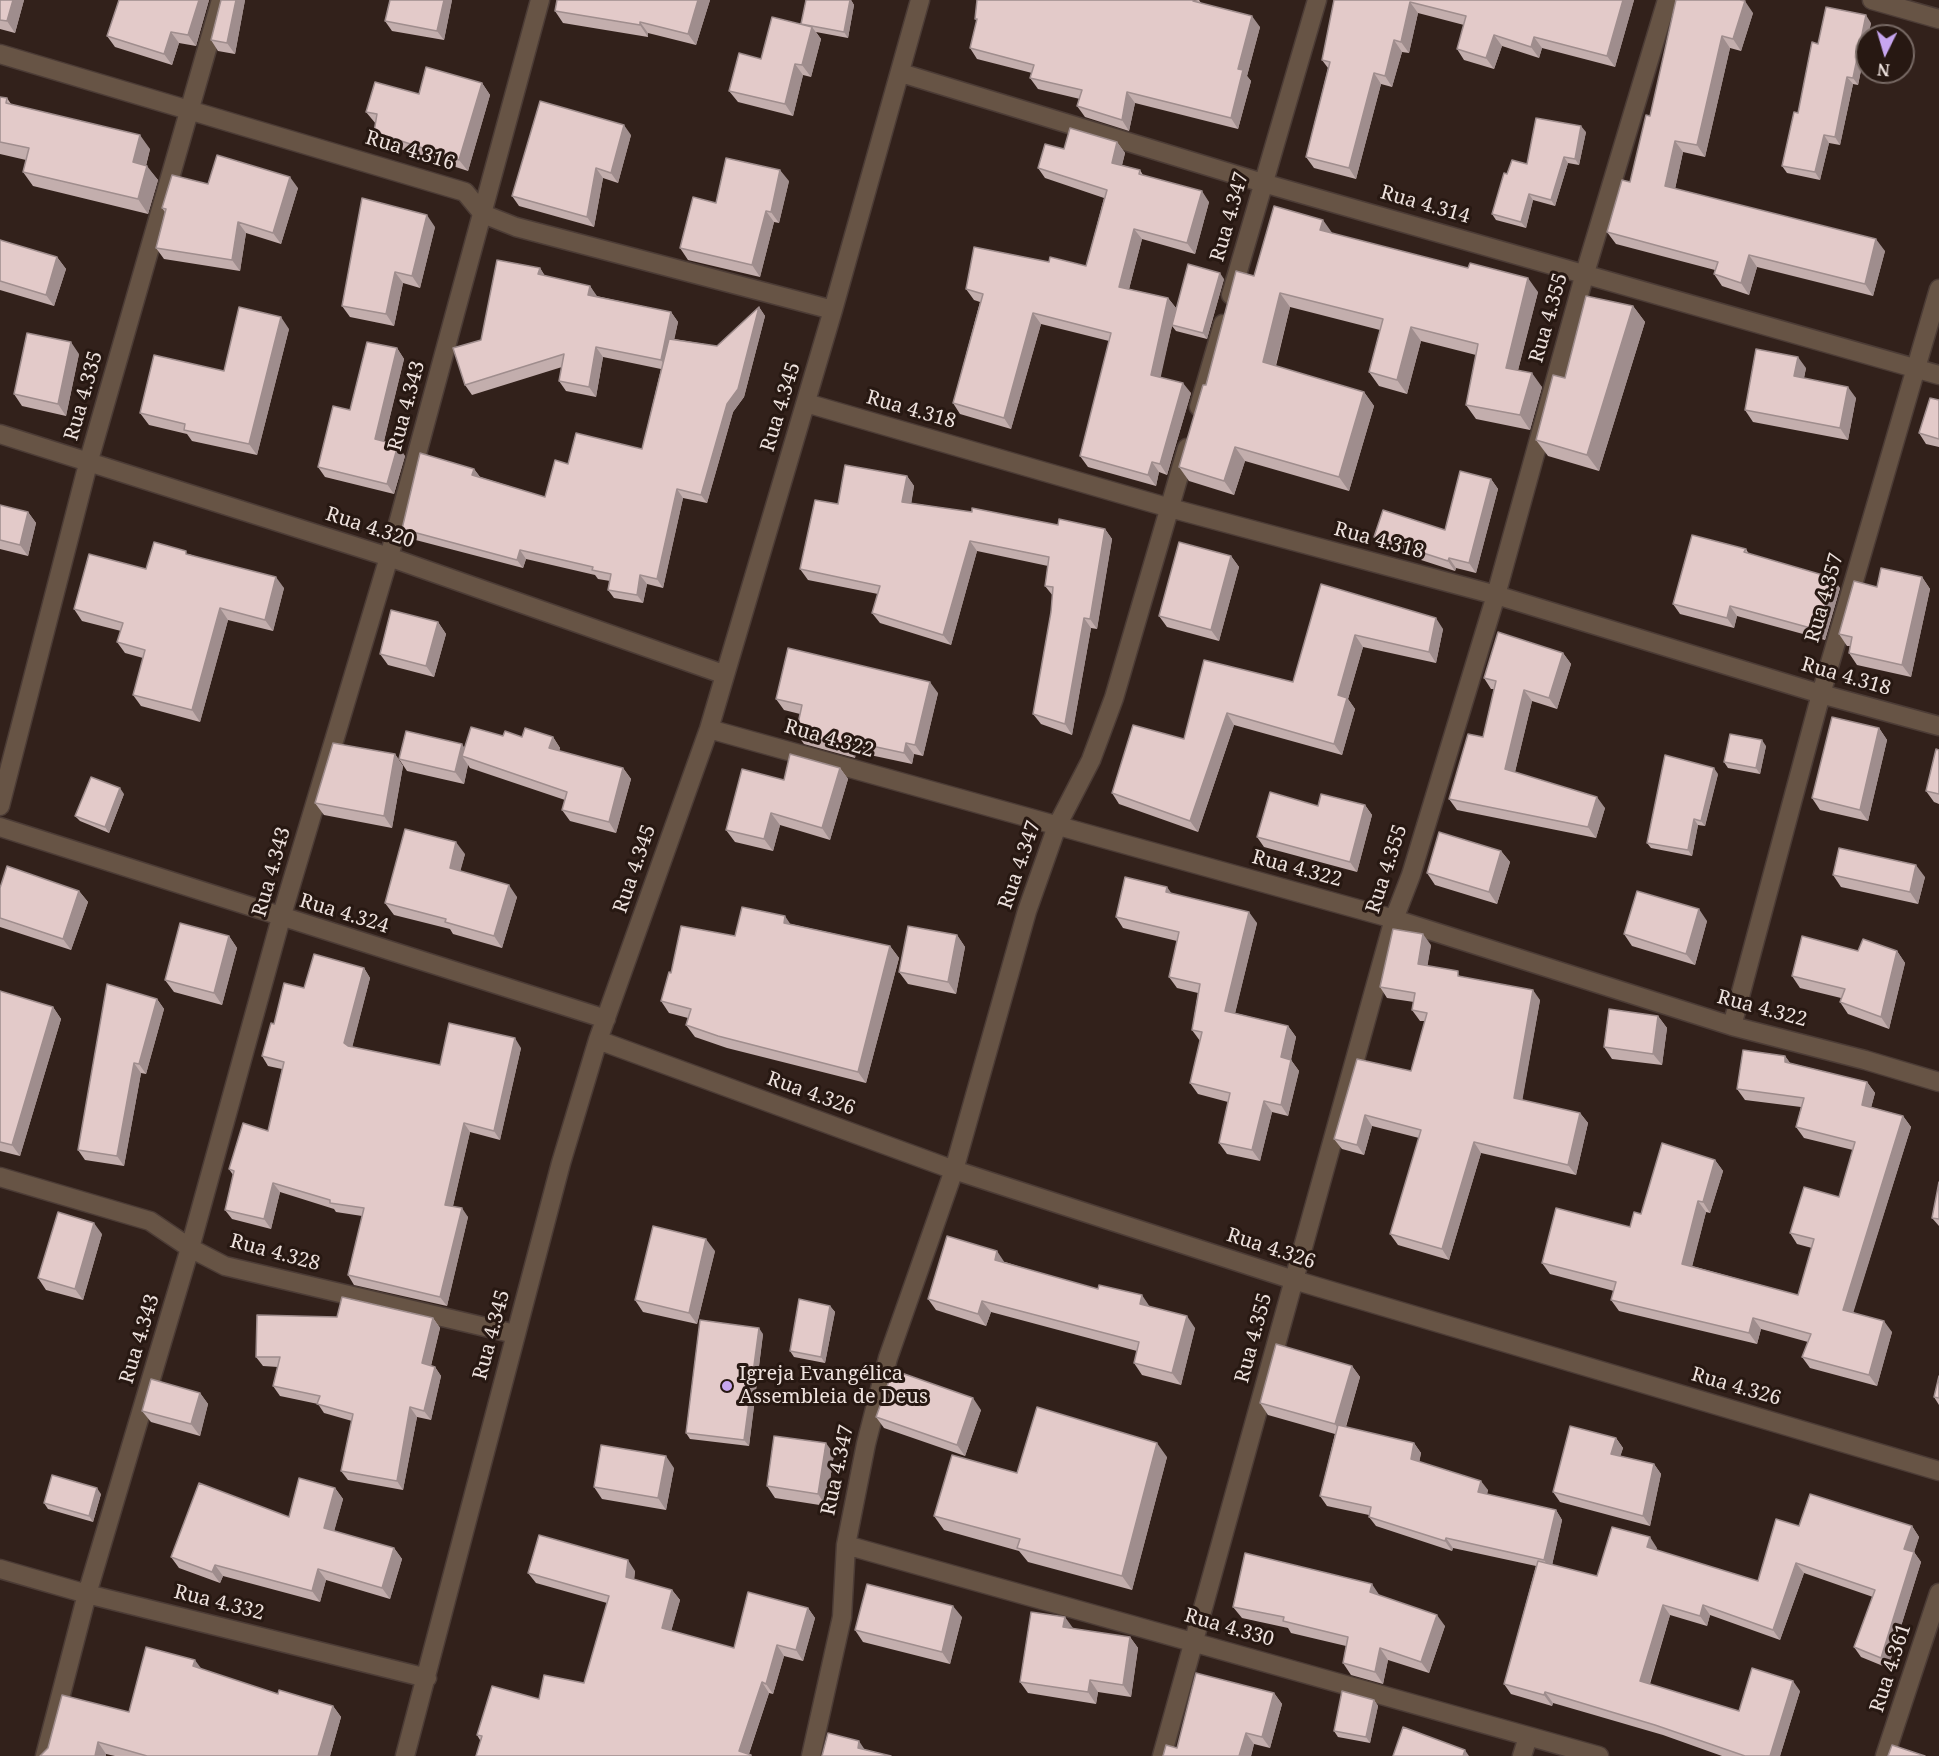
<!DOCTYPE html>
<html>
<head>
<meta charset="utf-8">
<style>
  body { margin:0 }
  #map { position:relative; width:1939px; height:1756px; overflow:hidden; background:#32211b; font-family:"Noto Serif",serif }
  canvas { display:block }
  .north { position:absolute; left:1855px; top:24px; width:60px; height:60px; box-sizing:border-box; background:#271812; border:2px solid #776964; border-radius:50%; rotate:185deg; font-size:16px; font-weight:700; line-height:24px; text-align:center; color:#eee2de }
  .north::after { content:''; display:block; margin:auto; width:21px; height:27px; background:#c7a6ef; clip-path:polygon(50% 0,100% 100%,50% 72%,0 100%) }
</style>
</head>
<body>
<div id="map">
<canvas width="1939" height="1756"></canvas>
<div class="north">N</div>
</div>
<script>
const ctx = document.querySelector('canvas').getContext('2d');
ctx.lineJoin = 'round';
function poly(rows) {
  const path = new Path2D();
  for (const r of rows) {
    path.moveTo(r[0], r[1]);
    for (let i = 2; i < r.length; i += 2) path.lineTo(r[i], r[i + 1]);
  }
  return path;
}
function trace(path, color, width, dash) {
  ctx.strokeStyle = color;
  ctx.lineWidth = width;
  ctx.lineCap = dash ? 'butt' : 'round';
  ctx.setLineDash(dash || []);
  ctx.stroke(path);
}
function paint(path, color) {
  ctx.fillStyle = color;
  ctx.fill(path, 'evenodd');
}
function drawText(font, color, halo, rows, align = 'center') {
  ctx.font = font + ' "Noto Serif",serif';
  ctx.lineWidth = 6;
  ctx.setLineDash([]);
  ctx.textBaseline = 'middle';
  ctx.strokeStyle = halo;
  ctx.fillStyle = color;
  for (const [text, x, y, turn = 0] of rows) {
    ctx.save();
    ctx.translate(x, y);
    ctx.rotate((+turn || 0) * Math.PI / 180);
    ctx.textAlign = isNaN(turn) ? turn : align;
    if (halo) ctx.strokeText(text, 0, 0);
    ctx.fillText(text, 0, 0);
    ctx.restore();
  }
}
const street = poly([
  [1872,0,1939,19],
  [0,54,465,192,483,214,516,227,833,310],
  [901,73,1263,183,1939,375],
  [1231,295,1317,0],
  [806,403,1170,508,1496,595,1821,694,1939,726],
  [1199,407,1223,324],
  [0,434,389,557,723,674],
  [709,729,1394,919,1732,1026,1865,1060,1939,1082],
  [0,806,89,460,221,0],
  [0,827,606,1019],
  [1732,1026,1821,694,1939,289],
  [598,1040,954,1170,1294,1280,1939,1471],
  [0,1177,150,1221,190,1248,225,1266,515,1334],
  [846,1545,1599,1756],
  [0,1569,87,1594,427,1678],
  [45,1756,87,1594,190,1248,281,918,389,557,540,0],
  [405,1756,561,1163,598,1040,709,729,833,310,920,0],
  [811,1756,842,1617,846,1545,866,1444,888,1358,954,1170,1027,911,1057,826,1091,760,1114,698,1187,448],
  [1162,1756,1394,919,1411,875,1496,595,1585,273,1667,0],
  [1522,1756,1528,1737],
  [1885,1756,1939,1593]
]);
trace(street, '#4c3c36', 21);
trace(street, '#675445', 18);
paint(poly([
  [0,0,24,0,15,33,0,29],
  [119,0,209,0,196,46,179,43,172,65,115,47,107,36],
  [221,0,245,0,235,54,218,51,211,40],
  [452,0,444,40,392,31,385,21],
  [710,0,696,45,648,33,648,37,563,23,555,11],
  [806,0,851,0,854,5,848,38,816,32,821,39,811,77,803,75,793,116,738,102,729,91,761,59,801,24],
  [1199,0,1201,3,1260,27,1247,76,1251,81,1238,129,1135,103,1129,131,1085,117,1077,106,1080,99,1038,89,1030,78,1032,73,977,59,970,48,977,21,975,19],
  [1334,0,1634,0,1615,67,1542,48,1539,58,1502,46,1494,69,1464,60,1457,49,1464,25,1418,13,1409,53,1402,52,1392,87,1381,84,1356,179,1314,168,1306,157,1328,68,1322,60],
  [1676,0,1753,13,1741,51,1730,48,1705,157,1683,152,1675,189,1885,251,1873,296,1757,267,1749,295,1722,286,1714,274,1715,270,1616,244,1607,232,1630,182,1650,116],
  [1871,23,1868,36,1867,36,1867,41,1858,85,1853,84,1840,145,1829,143,1820,180,1787,173,1782,166,1798,113,1818,44],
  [482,83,490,95,468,171,382,143,374,132,376,124,366,112,419,94],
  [0,97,7,98,11,104,150,149,146,166,158,180,148,214,33,186,23,172,26,160,0,154],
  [1586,132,1579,165,1568,163,1555,206,1533,200,1526,228,1496,220,1492,214,1507,174],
  [631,135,618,183,603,178,594,227,519,206,512,196],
  [1117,142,1125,153,1122,165,1140,170,1143,175,1209,202,1195,254,1142,239,1129,289,1168,298,1176,308,1224,279,1207,339,1176,331,1172,326,1160,377,1191,393,1167,475,1159,472,1156,486,1088,467,1080,456,1109,341,1041,324,1011,429,960,414,953,403,980,302,974,300,966,289,1049,262,1086,266,1104,198,1045,178,1038,168,1064,149],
  [789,181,779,223,774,222,760,277,688,260,680,248,716,203],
  [208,184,298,188,281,244,246,233,240,271,164,259,156,248,165,212,162,208],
  [435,227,420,288,403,283,394,326,350,317,342,306],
  [1332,233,1538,292,1518,370,1542,387,1530,430,1476,419,1466,405,1476,355,1421,341,1407,394,1379,386,1369,372,1380,330,1290,307,1276,366,1364,392,1374,406,1349,491,1245,461,1234,495,1189,481,1179,467,1206,385,1254,276],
  [0,240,57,257,66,269,54,306,0,290],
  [540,268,545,276,590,286,596,296,671,312,678,322,674,339,717,346,759,307,765,316,744,397,733,412,707,503,683,498,663,588,647,584,643,603,614,598,608,590,610,581,598,579,595,575,526,559,523,568,408,538,402,529,474,469,480,477,545,497,568,464,642,449,661,369,603,357,596,397,566,391,559,381,562,367,472,395,465,385,481,340],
  [1633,306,1645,322,1599,471,1548,456,1536,440,1565,378],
  [289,329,257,455,192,441,187,434,149,425,140,413,224,371],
  [397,348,404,359,384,441,405,456,394,494,325,477,318,467,350,410],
  [79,354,66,416,22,406,14,394],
  [1806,368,1804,378,1856,398,1848,440,1753,422,1745,410],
  [1939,400,1939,447,1926,444,1919,433],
  [907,476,914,486,911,503,1058,525,1105,529,1112,539,1097,629,1091,628,1072,735,1041,724,1033,714,1051,612,1053,596,1045,586,1048,566,977,551,951,645,880,623,872,613,878,594,808,580,800,569,838,504],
  [1491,479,1498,489,1476,573,1456,568,1455,571,1381,547,1374,537,1445,530],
  [0,505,28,512,36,523,28,556,0,549],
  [1746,549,1749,554,1840,588,1825,640,1737,616,1734,628,1680,614,1673,604],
  [189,554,284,588,273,631,228,620,200,722,141,706,133,695,143,658,125,653,117,642,121,631,82,621,74,609,146,569],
  [1231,556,1239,567,1219,641,1167,627,1159,616],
  [1922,577,1930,589,1911,677,1857,665,1849,653,1850,646,1847,646,1839,634,1877,587],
  [1321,584,1443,629,1436,663,1363,647,1348,699,1355,709,1342,755,1234,725,1198,832,1119,804,1112,793,1184,739,1204,660,1293,682],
  [438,622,446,634,434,677,388,665,380,654],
  [1563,653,1571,664,1557,709,1532,701,1515,772,1605,808,1596,838,1457,810,1449,799,1483,737,1494,689,1491,689,1484,678],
  [938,693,923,756,914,754,912,764,856,752,855,758,804,744,796,733,800,714,784,710,776,699],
  [1879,728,1887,740,1868,821,1820,810,1812,798],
  [503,736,553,737,560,748,559,751,623,768,631,779,616,833,570,821,562,810,565,800,470,768,468,765,464,784,407,771,399,759,465,748],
  [1766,746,1760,774,1728,768,1724,762],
  [1939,750,1939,804,1934,802,1926,791],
  [395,754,403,766,392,828,324,815,315,803],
  [840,768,848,779,830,840,780,825,773,851,735,842,726,830,784,780],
  [1718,774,1705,826,1698,825,1692,856,1651,848,1647,843],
  [124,794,109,833,80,821,75,816],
  [1365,805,1372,815,1357,872,1264,847,1257,837,1318,806],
  [1501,851,1510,862,1497,904,1435,885,1427,873],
  [465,854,460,871,517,897,502,948,453,934,450,929,394,915,385,903],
  [1833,875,1925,877,1918,904,1841,887],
  [0,888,79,891,88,902,71,950,0,927],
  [1172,894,1257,923,1235,1013,1288,1026,1296,1037,1291,1060,1299,1071,1288,1116,1272,1112,1260,1161,1227,1154,1219,1143,1228,1102,1198,1094,1190,1083,1200,1041,1192,1030,1198,993,1177,988,1169,977,1177,941,1123,928,1116,917],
  [1707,921,1695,965,1632,946,1624,934],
  [791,924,890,946,899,958,866,1083,727,1048,695,1037,686,1025,688,1018,669,1013,661,1001,671,973,735,936],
  [957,935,965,947,956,994,908,984,899,972],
  [229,936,237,948,222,1005,174,992,165,980],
  [1431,945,1427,966,1540,1000,1522,1100,1580,1113,1588,1123,1576,1175,1481,1153,1449,1260,1398,1245,1390,1234,1419,1138,1372,1126,1364,1155,1342,1149,1334,1139,1411,1071,1425,1021,1420,1021,1412,1010,1414,1002,1387,998,1380,987],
  [1897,951,1905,963,1889,1029,1848,1014,1840,1002,1841,998,1800,988,1792,976],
  [364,968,370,978,352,1047,440,1065,521,1048,500,1140,470,1132,453,1206,468,1217,447,1306,354,1285,348,1275,362,1216,336,1212,334,1209,280,1192,271,1229,232,1219,225,1210,233,1175,229,1169,268,1131,282,1069,268,1066,262,1056,274,1024,304,988],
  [0,991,53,1007,61,1019,20,1156,0,1151],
  [157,999,164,1009,146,1074,141,1073,124,1166,85,1160,78,1150],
  [1658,1016,1667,1028,1662,1065,1612,1059,1604,1047],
  [1785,1056,1790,1063,1867,1082,1875,1093,1871,1107,1903,1116,1911,1127,1853,1312,1892,1332,1877,1386,1810,1368,1802,1357,1808,1342,1761,1329,1757,1344,1619,1311,1611,1300,1614,1291,1550,1274,1542,1263,1630,1227,1641,1214,1715,1160,1723,1171,1710,1213,1706,1212,1692,1266,1798,1295,1812,1248,1797,1244,1790,1233,1839,1197,1853,1150,1804,1138,1796,1127,1801,1107,1745,1100,1737,1089],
  [1939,1182,1939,1226,1932,1218],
  [102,1234,83,1300,46,1290,38,1278],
  [715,1251,697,1324,643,1312,635,1300],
  [1005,1262,1150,1307,1195,1328,1181,1385,1142,1375,1134,1363,1137,1351,991,1312,986,1326,936,1310,928,1299],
  [830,1306,835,1312,825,1363,794,1357,790,1351],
  [337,1317,433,1318,440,1328,431,1366,435,1367,441,1376,431,1420,417,1417,403,1490,348,1480,341,1471,352,1421,324,1413,318,1404,280,1396,273,1386,278,1367,263,1366,256,1357],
  [763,1334,749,1446,690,1439,686,1433],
  [1352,1366,1360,1377,1346,1427,1414,1443,1421,1453,1419,1462,1488,1490,1487,1494,1556,1510,1562,1520,1552,1565,1597,1576,1657,1548,1656,1550,1758,1581,1799,1526,1912,1526,1919,1537,1914,1552,1921,1562,1888,1668,1861,1657,1854,1647,1873,1597,1804,1573,1780,1640,1710,1615,1707,1626,1670,1615,1650,1684,1739,1711,1800,1691,1780,1756,1722,1756,1663,1735,1553,1703,1552,1706,1511,1694,1504,1684,1536,1566,1453,1548,1452,1551,1376,1526,1369,1517,1369,1515,1327,1506,1320,1496,1335,1434,1268,1415,1260,1403],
  [1939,1376,1939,1405,1934,1397],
  [200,1393,208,1404,200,1436,151,1422,142,1411],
  [981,1410,965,1456,884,1428,876,1417],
  [1616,1438,1623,1448,1620,1456,1654,1464,1661,1474,1650,1526,1560,1502,1553,1492],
  [834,1454,826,1506,775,1498,767,1486],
  [1167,1457,1132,1590,1028,1562,1019,1551,944,1530,934,1516,1017,1473],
  [674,1468,666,1510,602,1499,594,1487],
  [335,1488,343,1499,334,1531,394,1548,402,1559,390,1599,326,1580,320,1602,223,1576,220,1583,179,1568,171,1557,289,1517],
  [101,1494,93,1522,48,1509,44,1503],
  [635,1571,634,1580,672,1590,680,1600,671,1631,734,1648,808,1608,815,1618,803,1661,784,1656,773,1694,769,1693,749,1754,480,1740,477,1735,539,1699,584,1683,607,1603,536,1583,528,1573],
  [1380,1596,1445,1626,1429,1673,1388,1660,1383,1684,1351,1675,1343,1663,1346,1646,1291,1633,1288,1628,1242,1618,1233,1607],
  [962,1617,950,1664,863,1642,855,1630],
  [1130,1637,1138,1648,1131,1697,1098,1692,1096,1704,1028,1693,1020,1682],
  [202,1669,278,1694,333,1706,341,1717,330,1756,115,1756,106,1754,48,1748,129,1712],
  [1274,1693,1282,1704,1270,1748,1254,1744,1251,1756,1163,1756],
  [1374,1700,1378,1706,1370,1743,1338,1737,1334,1731]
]), '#c3aead');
paint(poly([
  [13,0,24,0,15,33,7,21],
  [199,0,209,0,196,46,188,35],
  [236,0,245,0,235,54,227,43],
  [444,0,452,0,444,40,437,31],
  [698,0,710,0,696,45,688,34],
  [850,0,851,0,854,5,848,38,844,32],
  [1623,0,1634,0,1615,67,1607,56],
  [1745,1,1753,13,1741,51,1733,39],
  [1410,2,1418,13,1409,53,1401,42],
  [1866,15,1871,23,1868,36,1867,36,1867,41,1858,85,1853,78],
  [1252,16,1260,27,1247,76,1251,81,1238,129,1231,118,1238,69],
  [640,22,648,33,648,37,640,25],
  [812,27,821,39,811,77,802,65],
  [171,32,179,43,172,65,164,54],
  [1494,35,1502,46,1494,69,1486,58],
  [1722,36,1730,48,1705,157,1697,145],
  [1534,37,1542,48,1539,58,1531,47],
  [1394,40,1402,52,1392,87,1385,76],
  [795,64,803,75,793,116,785,104],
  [1374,73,1381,84,1356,179,1349,168],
  [1847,77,1853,84,1840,145,1835,137],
  [482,83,490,95,468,171,459,160],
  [1127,92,1135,103,1129,131,1122,120],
  [624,125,631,135,618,183,611,173],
  [1581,126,1586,132,1579,165,1575,159],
  [140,135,150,149,143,177,133,162],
  [1824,135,1829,143,1820,180,1815,172],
  [1675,141,1683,152,1673,198,1665,186],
  [1117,142,1125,153,1120,173,1112,163],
  [1564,157,1568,163,1555,206,1551,200],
  [147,166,158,180,148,214,138,199],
  [596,168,603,178,594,227,587,217],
  [780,170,789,181,779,223,771,212],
  [290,177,298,188,281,244,273,233],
  [1202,191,1209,202,1195,254,1187,243],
  [1529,194,1533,200,1526,228,1521,222],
  [766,211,774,222,760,277,752,265],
  [427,215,435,227,420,288,412,276],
  [1323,220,1333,234,1320,230],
  [238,222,246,233,240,271,232,260],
  [1134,229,1142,239,1127,297,1119,287],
  [1876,239,1885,251,1873,296,1865,284],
  [1749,255,1757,267,1749,295,1741,283],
  [57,257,66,269,54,306,46,295],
  [540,268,546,278,538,274],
  [395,272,403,283,394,326,386,314],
  [1220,273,1224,279,1207,339,1203,333],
  [1528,278,1538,292,1515,382,1506,368],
  [590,286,597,296,595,304,588,295],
  [1280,293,1290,307,1273,376,1263,362],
  [1168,298,1176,308,1159,385,1151,375],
  [1633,306,1645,322,1599,471,1587,455],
  [759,307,765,316,744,397,733,412,707,503,701,495,727,404],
  [671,312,678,322,668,370,661,360],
  [1033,313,1041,324,1011,429,1004,418],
  [281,317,289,329,257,455,249,444],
  [1411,327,1421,341,1407,394,1397,380],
  [71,342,79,354,66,416,58,404],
  [596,347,603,357,596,397,589,387],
  [397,348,404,359,382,449,375,439],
  [1798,357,1806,368,1802,387,1794,376],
  [1532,373,1542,387,1530,430,1520,415],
  [1183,383,1191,393,1167,475,1160,464],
  [1848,387,1856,398,1848,440,1840,428],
  [1364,392,1374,406,1349,491,1339,477],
  [398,445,405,456,394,494,387,484],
  [1235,447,1245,461,1234,495,1224,481],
  [1152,462,1159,472,1156,486,1148,475],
  [474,469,480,477,472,475],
  [907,476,914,486,910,512,902,502],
  [1491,479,1498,489,1476,573,1469,563],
  [677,489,683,498,663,588,657,579],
  [28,512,36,523,28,556,20,545],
  [1105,529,1112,539,1097,629,1090,619],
  [970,541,977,551,951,645,943,635],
  [520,550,526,559,523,568,517,560],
  [1231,556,1239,567,1219,641,1211,630],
  [1449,558,1456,568,1455,571,1448,561],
  [640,575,647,584,643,603,637,595],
  [276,577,284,588,273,631,265,620],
  [1922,577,1930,589,1911,677,1902,665],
  [1833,578,1840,588,1825,640,1818,630],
  [1730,606,1737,616,1734,628,1727,618],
  [220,608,228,620,200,722,192,710],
  [1084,618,1091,628,1072,735,1065,724],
  [1436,618,1443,629,1436,663,1429,652],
  [438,622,446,634,434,677,426,666],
  [1355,635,1363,647,1348,699,1355,709,1342,755,1334,744,1338,695],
  [1563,653,1571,664,1557,709,1549,698],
  [930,682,938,693,923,756,915,745],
  [1524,690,1532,701,1513,780,1505,769],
  [1227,713,1234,725,1198,832,1190,821],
  [1879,728,1887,740,1868,821,1860,810],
  [553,737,560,748,557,760,549,748],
  [1762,740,1766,746,1760,774,1756,768],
  [849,741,856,752,855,758,847,747],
  [906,743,914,754,912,764,904,753],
  [462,744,470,756,462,756,468,765,464,784,455,772],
  [395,754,403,766,392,828,384,816],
  [623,768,631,779,616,833,609,822],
  [840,768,848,779,830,840,822,828],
  [1714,768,1718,774,1705,826,1701,821],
  [120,788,124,794,109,833,105,827],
  [1597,797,1605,808,1596,838,1588,827],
  [1365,805,1372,815,1357,872,1350,862],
  [771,813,780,825,773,851,764,839],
  [1694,819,1698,825,1692,856,1688,850],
  [456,842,465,854,458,880,450,868],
  [1501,851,1510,862,1497,904,1489,892],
  [1916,865,1925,877,1918,904,1910,892],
  [509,885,517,897,502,948,494,936],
  [1167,887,1175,898,1166,892],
  [79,891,88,902,71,950,63,939],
  [1699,909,1707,921,1695,965,1686,954],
  [1249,912,1257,923,1233,1022,1225,1011],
  [785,916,793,928,784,923],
  [1423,934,1431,945,1426,975,1418,964],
  [957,935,965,947,956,994,948,982],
  [229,936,237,948,222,1005,214,993],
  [890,946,899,958,866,1083,858,1072],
  [1897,951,1905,963,1889,1029,1881,1017],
  [364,968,370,978,351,1052,344,1043],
  [1533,990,1540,1000,1521,1108,1514,1098],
  [157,999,164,1009,146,1074,139,1064],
  [53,1007,61,1019,20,1156,12,1145],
  [1658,1016,1667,1028,1662,1065,1653,1054],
  [1288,1026,1296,1037,1289,1068,1281,1057],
  [515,1038,521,1048,500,1140,494,1131],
  [1785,1056,1793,1067,1785,1062],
  [1291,1060,1299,1071,1288,1116,1281,1105],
  [134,1063,141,1073,124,1166,117,1156],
  [1867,1082,1875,1093,1869,1116,1862,1105],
  [1264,1101,1272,1112,1260,1161,1252,1150],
  [1580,1113,1588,1123,1576,1175,1568,1165],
  [1365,1115,1372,1126,1364,1155,1357,1145],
  [1903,1116,1911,1127,1851,1320,1843,1310],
  [464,1123,470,1132,451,1214,445,1205],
  [1474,1142,1481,1153,1449,1260,1442,1249],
  [1715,1160,1723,1171,1710,1213,1703,1202],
  [273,1183,280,1192,271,1229,264,1219],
  [1698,1201,1706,1212,1690,1275,1682,1264],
  [462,1208,468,1217,447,1306,440,1297],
  [94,1223,102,1234,83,1300,75,1289],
  [706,1239,715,1251,697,1324,689,1313],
  [997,1251,1005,1263,995,1260],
  [1142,1295,1150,1307,1140,1304],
  [982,1301,991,1312,986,1326,978,1314],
  [830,1306,835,1312,825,1363,821,1357],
  [1187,1316,1195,1328,1181,1385,1172,1373],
  [433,1318,440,1328,429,1373,422,1363],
  [1753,1318,1761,1329,1757,1344,1749,1333],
  [1884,1321,1892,1332,1877,1386,1869,1375],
  [759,1328,763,1334,749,1446,744,1440],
  [1352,1366,1360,1377,1343,1436,1335,1424],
  [435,1367,441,1376,431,1420,424,1411],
  [200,1393,208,1404,200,1436,191,1424],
  [973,1398,981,1410,965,1456,957,1445],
  [410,1407,417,1417,403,1490,397,1481],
  [1616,1438,1623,1448,1618,1464,1611,1454],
  [826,1443,834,1454,826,1506,818,1494],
  [1157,1443,1167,1457,1132,1590,1122,1576],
  [1414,1443,1421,1453,1418,1469,1411,1459],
  [666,1456,674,1468,666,1510,658,1498],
  [1654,1464,1661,1474,1650,1526,1643,1516],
  [1481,1481,1488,1490,1485,1502,1478,1492],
  [97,1488,101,1494,93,1522,89,1516],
  [335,1488,343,1499,332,1539,324,1528],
  [1556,1510,1562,1520,1551,1570,1544,1560],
  [1912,1526,1919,1537,1914,1552,1921,1562,1888,1668,1881,1658,1904,1549],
  [1650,1537,1657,1548,1654,1558,1647,1547],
  [1446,1538,1453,1548,1452,1551,1445,1541],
  [394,1548,402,1559,390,1599,382,1588],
  [628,1560,635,1571,633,1588,626,1577],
  [1796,1563,1804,1573,1780,1640,1773,1630],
  [215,1565,223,1576,220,1583,212,1572],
  [318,1569,326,1580,320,1602,312,1591],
  [1372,1584,1380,1596,1370,1592],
  [672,1590,680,1600,669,1639,662,1628],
  [1663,1605,1670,1615,1647,1692,1640,1681],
  [1703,1605,1710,1615,1707,1626,1700,1616],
  [953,1606,962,1617,950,1664,942,1652],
  [808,1608,815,1618,803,1661,796,1650],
  [1437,1615,1445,1626,1429,1673,1421,1662],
  [1065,1617,1073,1628,1063,1627],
  [1130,1637,1138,1648,1131,1697,1123,1685],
  [777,1645,784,1656,773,1694,766,1684],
  [1380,1648,1388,1660,1383,1684,1375,1672],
  [195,1660,203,1671,193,1666],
  [1090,1680,1098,1692,1096,1704,1088,1692],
  [1793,1681,1800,1691,1780,1756,1770,1756],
  [762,1682,769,1693,748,1756,739,1751],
  [1545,1692,1553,1703,1552,1706,1544,1695],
  [1274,1693,1282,1704,1270,1748,1262,1737],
  [1374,1700,1378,1706,1370,1743,1366,1737],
  [333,1706,341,1717,330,1756,318,1756],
  [1246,1733,1254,1744,1251,1756,1239,1756],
  [859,1741,867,1753,858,1748],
  [98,1742,106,1754,106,1756,95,1756],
  [1465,1750,1469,1756,1463,1756]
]), '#9f8d8d');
const building = poly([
  [0,0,13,0,7,21,0,20,0,0],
  [119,0,199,0,188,35,171,32,164,54,107,36,119,0],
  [221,0,236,0,227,43,211,40,221,0],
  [390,0,444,0,437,31,385,21,390,0],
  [557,0,698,0,688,34,640,22,640,25,555,11,557,0],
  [806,0,850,0,844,32,801,24,806,0],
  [977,0,1193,0,1193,1,1252,16,1238,69,1243,70,1231,118,1127,92,1122,120,1077,106,1082,90,1030,78,1034,65,970,48,977,19,975,19,977,0],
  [1334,0,1623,0,1607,56,1534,37,1531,47,1494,35,1486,58,1457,49,1466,16,1410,2,1401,42,1394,40,1385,76,1374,73,1349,168,1306,157,1330,62,1322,60,1334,0],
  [1676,0,1740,0,1745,1,1733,39,1722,36,1697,145,1675,141,1665,186,1876,239,1865,284,1749,255,1741,283,1714,274,1718,262,1607,232,1622,180,1630,182,1646,115,1650,116,1676,0],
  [1826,7,1866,15,1853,78,1847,77,1835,137,1824,135,1815,172,1782,166,1794,112,1798,113,1812,42,1818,44,1826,7],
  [772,17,812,27,802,65,795,64,785,104,729,91,739,53,761,59,772,17],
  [426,67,482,83,459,160,374,132,377,114,366,112,375,82,419,94,426,67],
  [0,97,7,98,6,103,140,135,133,162,147,166,138,199,23,172,29,148,0,142,0,97],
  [540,101,624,125,611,173,596,168,587,217,512,196,540,101],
  [1536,118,1581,126,1575,159,1564,157,1551,200,1529,194,1521,222,1492,214,1504,173,1507,174,1512,160,1527,164,1536,118],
  [1070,128,1117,142,1112,163,1140,170,1139,174,1202,191,1187,243,1134,229,1119,287,1168,298,1151,375,1183,383,1160,464,1152,462,1148,475,1080,456,1111,333,1033,313,1004,418,953,403,983,294,966,289,974,247,1049,262,1050,257,1086,266,1107,190,1038,168,1045,144,1064,149,1070,128],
  [217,155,290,177,273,233,238,222,232,260,156,248,166,209,162,208,172,175,208,184,217,155],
  [726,158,780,170,771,212,766,211,752,265,680,248,693,197,716,203,726,158],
  [362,198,427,215,412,276,395,272,386,314,342,306,362,198],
  [1274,206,1323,220,1320,230,1468,268,1470,263,1528,278,1506,368,1532,373,1520,415,1466,405,1478,344,1411,327,1397,380,1369,372,1383,319,1280,293,1263,362,1364,392,1339,477,1235,447,1224,481,1179,467,1203,385,1206,385,1236,271,1254,276,1274,206],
  [0,240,57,257,46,295,0,281,0,240],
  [497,260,540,268,538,274,590,286,588,295,671,312,661,360,596,347,589,387,559,381,564,354,465,385,453,348,481,340,497,260],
  [1188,264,1220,273,1203,333,1172,325,1188,264],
  [1586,296,1633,306,1587,455,1536,440,1553,375,1565,378,1586,296],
  [239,307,281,317,249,444,184,430,185,424,140,413,154,355,224,371,239,307],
  [759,307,738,389,727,404,701,495,677,489,657,579,640,575,637,595,608,590,611,574,592,570,593,567,520,550,517,560,402,529,420,453,474,469,472,475,545,497,555,460,568,464,576,433,642,449,669,339,717,346,759,307],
  [27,333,71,342,58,404,14,394,27,333],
  [367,342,397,348,375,439,398,445,387,484,318,467,333,406,350,410,367,342],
  [1756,349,1798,357,1794,376,1848,387,1840,428,1745,410,1756,349],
  [1930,398,1939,400,1939,439,1919,433,1930,398],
  [845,465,907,476,902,502,972,512,972,508,1058,525,1059,519,1105,529,1090,619,1084,618,1065,724,1033,714,1051,612,1053,587,1045,586,1049,557,970,541,943,635,872,613,880,586,800,569,815,500,838,504,845,465],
  [1460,471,1491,479,1469,563,1449,558,1448,561,1374,537,1383,510,1445,530,1460,471],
  [0,505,28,512,20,545,0,540,0,505],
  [1692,535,1746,549,1744,552,1833,578,1818,630,1730,606,1727,618,1673,604,1692,535],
  [154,542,186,551,186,554,276,577,265,620,220,608,192,710,133,695,145,650,117,642,123,623,74,609,89,554,146,569,154,542],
  [1179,542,1231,556,1211,630,1159,616,1179,542],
  [1881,568,1922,577,1902,665,1849,653,1852,637,1839,634,1854,581,1877,587,1881,568],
  [1321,584,1436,618,1429,652,1355,635,1338,695,1347,698,1334,744,1227,713,1190,821,1112,793,1133,725,1184,739,1204,660,1293,682,1321,584],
  [391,610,438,622,426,666,380,654,391,610],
  [1498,632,1563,653,1549,698,1524,690,1505,769,1597,797,1588,827,1449,799,1468,734,1483,737,1496,681,1484,678,1498,632],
  [788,648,930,682,915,745,906,743,904,753,849,741,847,747,796,733,802,705,776,699,788,648],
  [1832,717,1879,728,1860,810,1812,798,1832,717],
  [471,727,503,736,505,731,522,737,525,728,553,737,549,748,623,768,609,822,562,810,567,792,462,756,471,727],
  [406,731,462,744,455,772,399,759,406,731],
  [1730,734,1762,740,1756,768,1724,762,1730,734],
  [333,743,395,754,384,816,315,803,333,743],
  [1936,749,1939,750,1939,794,1926,791,1936,749],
  [790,754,840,768,822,828,771,813,764,839,726,830,742,769,784,780,790,754],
  [1665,755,1714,768,1701,821,1694,819,1688,850,1647,843,1665,755],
  [91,777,120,788,105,827,75,816,91,777],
  [1270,792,1318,806,1321,794,1365,805,1350,862,1257,837,1270,792],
  [405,829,456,842,450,868,509,885,494,936,445,922,446,919,385,903,405,829],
  [1439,832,1501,851,1489,892,1427,873,1439,832],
  [1839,848,1916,865,1910,892,1833,875,1839,848],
  [7,866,79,891,63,939,0,918,0,888,7,866],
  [1125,877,1167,887,1166,892,1249,912,1225,1011,1288,1026,1281,1057,1291,1060,1281,1105,1264,1101,1252,1150,1219,1143,1230,1093,1190,1083,1202,1032,1192,1030,1200,984,1169,977,1179,932,1116,917,1125,877],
  [1637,891,1699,909,1686,954,1624,934,1637,891],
  [742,907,785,916,784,923,890,946,858,1072,718,1036,686,1025,691,1009,661,1001,669,972,671,973,681,926,735,936,742,907],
  [180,923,229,936,214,993,165,980,180,923],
  [908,926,957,935,948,982,899,972,908,926],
  [1393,929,1423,934,1418,964,1458,971,1458,976,1533,990,1514,1098,1580,1113,1568,1165,1474,1142,1442,1249,1390,1234,1421,1130,1365,1115,1357,1145,1334,1139,1357,1059,1411,1071,1427,1013,1412,1010,1415,993,1380,987,1393,929],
  [1802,936,1858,951,1863,939,1897,951,1881,1017,1840,1002,1845,989,1792,976,1802,936],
  [314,954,364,968,344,1043,348,1046,440,1065,449,1023,515,1038,494,1131,464,1123,445,1205,462,1208,440,1297,348,1275,364,1208,330,1203,330,1200,273,1183,264,1219,225,1210,234,1171,229,1169,243,1123,268,1131,284,1062,262,1056,271,1023,274,1024,284,983,304,988,314,954],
  [107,984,157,999,139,1064,134,1063,117,1156,78,1150,107,984],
  [0,991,53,1007,12,1145,0,1142,0,991],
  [1609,1009,1658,1016,1653,1054,1604,1047,1609,1009],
  [1743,1050,1785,1056,1785,1062,1867,1082,1862,1105,1903,1116,1843,1310,1884,1321,1869,1375,1802,1357,1811,1334,1753,1318,1749,1333,1611,1300,1616,1282,1542,1263,1556,1208,1630,1227,1634,1212,1641,1214,1662,1143,1715,1160,1703,1202,1698,1201,1682,1264,1798,1295,1814,1239,1790,1233,1804,1187,1839,1197,1855,1142,1796,1127,1804,1098,1737,1089,1743,1050],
  [1939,1182,1939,1219,1932,1218,1939,1182],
  [58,1212,94,1223,75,1289,38,1278,58,1212],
  [653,1226,706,1239,689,1313,635,1300,653,1226],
  [947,1236,997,1251,995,1260,1098,1289,1099,1285,1142,1295,1140,1304,1187,1316,1172,1373,1134,1363,1139,1342,982,1301,978,1314,928,1299,947,1236],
  [342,1297,433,1318,422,1363,435,1367,424,1411,410,1407,397,1481,341,1471,353,1414,317,1404,320,1396,273,1386,280,1357,256,1357,257,1315,337,1317,342,1297],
  [799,1299,830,1306,821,1357,790,1351,799,1299],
  [700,1320,759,1328,744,1440,686,1433,700,1320],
  [1276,1344,1352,1366,1335,1424,1260,1403,1276,1344],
  [893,1370,973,1398,957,1445,876,1417,893,1370],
  [1939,1376,1939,1398,1934,1397,1939,1376],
  [151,1379,200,1393,191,1424,142,1411,151,1379],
  [1037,1407,1157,1443,1122,1576,1017,1548,1020,1539,934,1516,952,1455,1017,1473,1037,1407],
  [1338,1425,1414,1443,1411,1459,1481,1481,1478,1492,1556,1510,1544,1560,1446,1538,1445,1541,1369,1517,1371,1507,1320,1496,1338,1425],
  [1570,1426,1616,1438,1611,1454,1654,1464,1643,1516,1553,1492,1570,1426],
  [774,1436,826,1443,818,1494,767,1486,774,1436],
  [601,1445,666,1456,658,1498,594,1487,601,1445],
  [52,1475,97,1488,89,1516,44,1503,52,1475],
  [299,1478,335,1488,324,1528,394,1548,382,1588,318,1569,312,1591,215,1565,212,1572,171,1557,199,1483,289,1517,299,1478],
  [1810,1494,1912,1526,1904,1549,1914,1552,1881,1658,1854,1647,1875,1590,1796,1563,1773,1630,1703,1605,1700,1616,1663,1605,1640,1681,1739,1711,1752,1668,1793,1681,1770,1756,1745,1756,1655,1725,1545,1692,1544,1695,1504,1684,1538,1561,1597,1576,1612,1527,1650,1537,1647,1547,1758,1581,1776,1519,1799,1526,1810,1494],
  [539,1535,628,1560,626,1577,672,1590,662,1628,734,1648,748,1592,808,1608,796,1650,777,1645,766,1684,762,1682,739,1751,751,1755,751,1756,476,1756,482,1736,477,1735,492,1686,539,1699,544,1675,584,1683,609,1596,528,1573,539,1535],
  [1245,1553,1372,1584,1370,1592,1437,1615,1421,1662,1380,1648,1375,1672,1343,1663,1348,1637,1283,1621,1284,1617,1233,1607,1245,1553],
  [867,1584,953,1606,942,1652,855,1630,867,1584],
  [1031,1612,1065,1617,1063,1627,1130,1637,1123,1685,1090,1680,1088,1692,1020,1682,1031,1612],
  [146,1647,195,1660,193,1666,278,1694,279,1690,333,1706,318,1756,147,1756,98,1742,95,1756,40,1756,48,1748,62,1695,129,1712,146,1647],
  [1196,1673,1274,1693,1262,1737,1246,1733,1239,1756,1163,1756,1166,1745,1177,1748,1196,1673],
  [1342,1691,1374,1700,1366,1737,1334,1731,1342,1691],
  [1403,1727,1465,1750,1463,1756,1393,1756,1403,1727],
  [828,1733,859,1741,858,1748,891,1756,822,1756,828,1733],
  [1892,1745,1925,1756,1888,1756,1892,1745]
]);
paint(building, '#e3cac9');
trace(building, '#9f8d8d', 1.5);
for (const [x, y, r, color] of [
  [727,1386,6,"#c7a6ef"]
]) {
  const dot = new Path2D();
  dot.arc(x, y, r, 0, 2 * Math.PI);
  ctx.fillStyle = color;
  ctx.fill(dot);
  trace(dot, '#271812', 2);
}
drawText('20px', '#eee2de', '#271812', [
  ["Rua 4.316",410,151,17],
  ["Rua 4.314",1425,205,16],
  ["Rua 4.347",1230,217,-74],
  ["Rua 4.355",1549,318,-74],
  ["Rua 4.335",84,396,-74],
  ["Rua 4.343",407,406,-75],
  ["Rua 4.345",781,407,-73],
  ["Rua 4.318",911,410,16],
  ["Rua 4.320",370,528,18],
  ["Rua 4.318",1379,541,15],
  ["Rua 4.357",1825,598,-74],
  ["Rua 4.318",1846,677,16],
  ["Rua 4.322",829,739,16],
  ["Rua 4.347",1020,865,-71],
  ["Rua 4.345",635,869,-71],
  ["Rua 4.322",1297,869,15],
  ["Rua 4.355",1387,869,-72],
  ["Rua 4.343",272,872,-74],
  ["Rua 4.324",344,914,17],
  ["Rua 4.322",1762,1009,15],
  ["Rua 4.326",811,1094,20],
  ["Rua 4.326",1271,1249,18],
  ["Rua 4.328",275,1253,15],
  ["Rua 4.345",492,1335,-75],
  ["Rua 4.355",1254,1338,-75],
  ["Rua 4.343",140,1339,-73],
  ["Rua 4.326",1736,1387,16],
  ["Rua 4.347",838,1470,-78],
  ["Rua 4.332",219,1603,14],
  ["Rua 4.330",1229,1628,16],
  ["Rua 4.361",1891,1668,-72]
]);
drawText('20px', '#eee2de', '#271812', [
  ["Igreja Evangélica",739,1374],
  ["Assembleia de Deus",739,1397]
], 'left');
</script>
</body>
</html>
